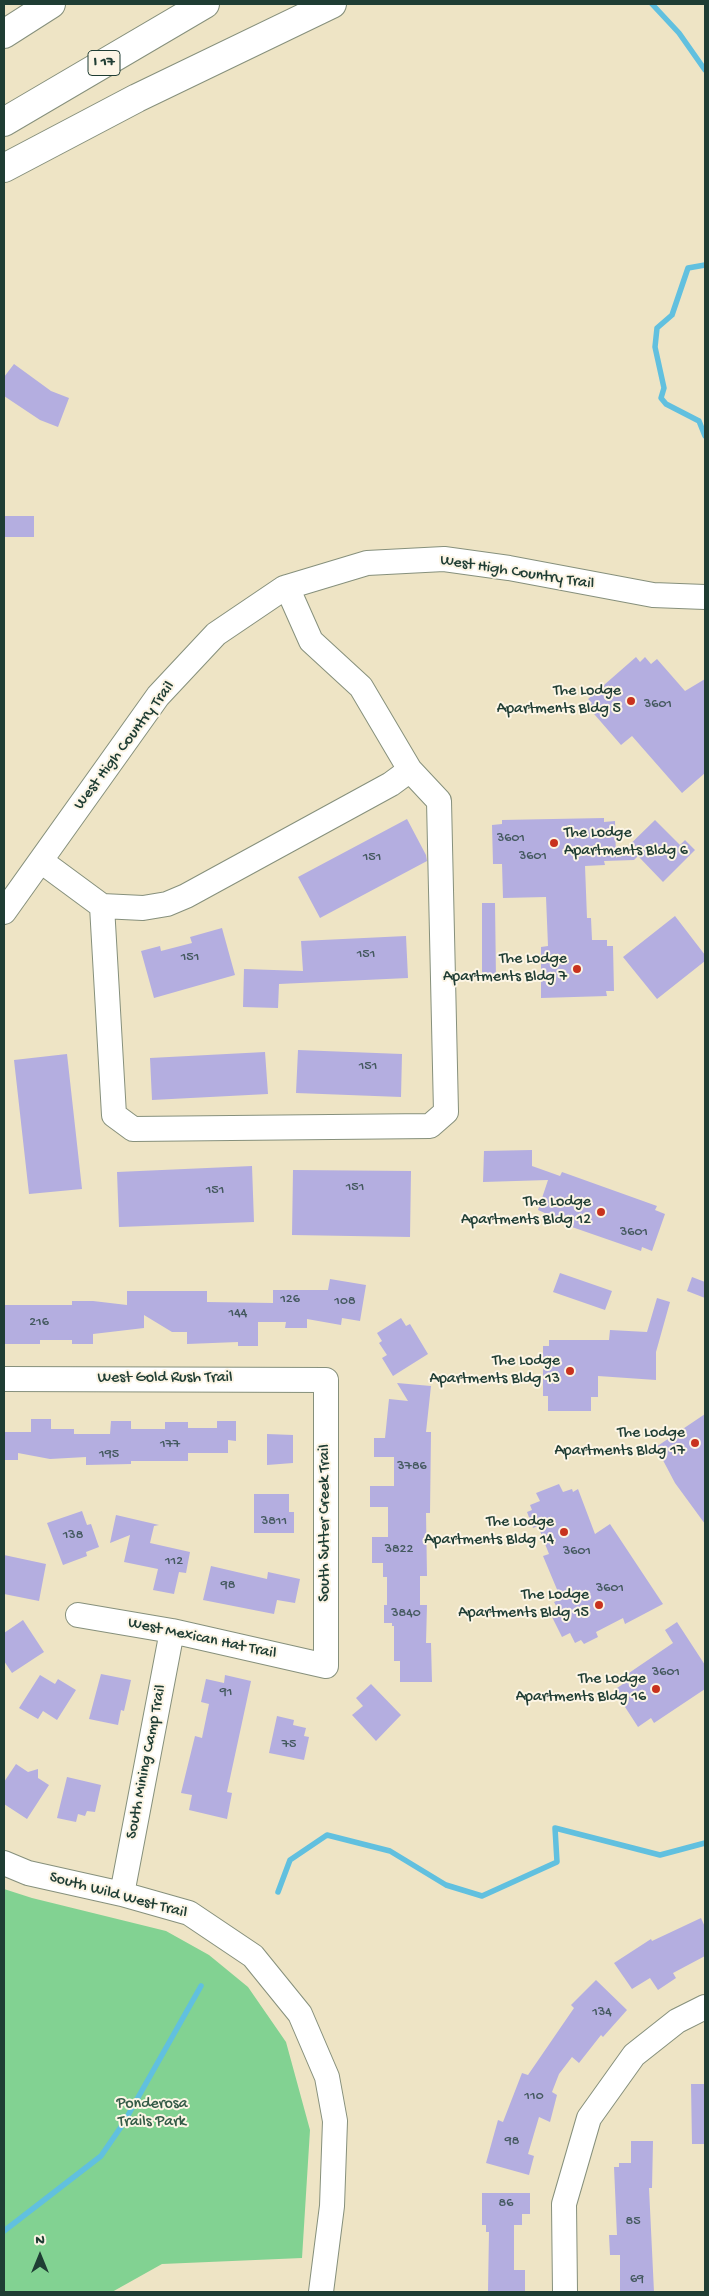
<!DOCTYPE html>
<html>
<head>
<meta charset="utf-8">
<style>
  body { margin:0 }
  #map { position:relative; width:709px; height:2296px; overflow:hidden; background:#eee4c5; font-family:"Gochi Hand",sans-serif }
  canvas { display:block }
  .frame { position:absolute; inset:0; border:5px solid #1f3d34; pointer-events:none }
  .north { position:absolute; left:15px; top:2231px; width:50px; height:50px; -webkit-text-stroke:4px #fcf5e5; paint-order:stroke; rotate:0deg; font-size:14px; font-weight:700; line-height:20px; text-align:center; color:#1f3d34 }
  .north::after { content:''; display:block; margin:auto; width:18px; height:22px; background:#1f3d34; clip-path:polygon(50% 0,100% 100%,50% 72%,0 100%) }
</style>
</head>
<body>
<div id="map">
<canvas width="709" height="2296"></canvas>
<div class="frame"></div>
<div class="north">N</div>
</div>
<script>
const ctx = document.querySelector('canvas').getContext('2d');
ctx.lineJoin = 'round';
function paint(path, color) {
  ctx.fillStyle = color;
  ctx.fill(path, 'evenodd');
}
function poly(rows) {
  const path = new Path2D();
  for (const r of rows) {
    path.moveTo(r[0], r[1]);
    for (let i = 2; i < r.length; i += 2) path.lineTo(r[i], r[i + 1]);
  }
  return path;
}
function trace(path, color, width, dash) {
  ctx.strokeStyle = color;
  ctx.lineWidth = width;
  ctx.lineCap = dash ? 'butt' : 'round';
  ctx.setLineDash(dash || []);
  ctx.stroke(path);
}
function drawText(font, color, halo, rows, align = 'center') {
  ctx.font = font + ' "Gochi Hand",sans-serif';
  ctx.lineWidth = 4;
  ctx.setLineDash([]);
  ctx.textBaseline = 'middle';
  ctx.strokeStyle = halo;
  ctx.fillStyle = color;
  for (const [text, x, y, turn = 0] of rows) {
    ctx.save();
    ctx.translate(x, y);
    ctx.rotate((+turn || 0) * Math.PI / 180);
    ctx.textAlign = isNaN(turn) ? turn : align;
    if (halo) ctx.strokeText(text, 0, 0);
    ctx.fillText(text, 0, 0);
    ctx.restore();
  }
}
paint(poly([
  [4,1889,32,1898,166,1931,209,1955,248,1987,286,2042,310,2130,302,2258,162,2264,112,2292,4,2292]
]), '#82d292');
trace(poly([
  [652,4,679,33,705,70],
  [705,265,688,268,672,315,657,328,655,347,664,388,661,398,666,404,699,421,705,436],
  [278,1892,290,1860,327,1835,390,1851,446,1885,482,1896,557,1862,555,1828,660,1855,705,1843],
  [4,2231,101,2156,123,2124,201,1986]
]), '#61c0df', 5.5);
paint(poly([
  [14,364,51,391,69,398,58,427,40,420,4,396,4,377],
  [4,516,34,516,34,537,4,537],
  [636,657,640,662,645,657,651,664,657,659,685,691,705,679,705,773,682,793,632,736,621,745,588,707,592,703,588,699],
  [604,818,604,822,615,821,616,858,655,820,680,845,685,840,695,850,663,882,638,856,634,860,604,861,605,865,585,866,587,918,591,918,592,940,607,940,607,946,613,946,614,991,606,991,607,996,541,998,541,947,548,946,546,897,503,898,502,864,493,864,492,825,502,824,502,820],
  [407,819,426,855,427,861,320,918,298,877],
  [482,903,495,903,496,979,482,979],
  [675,916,705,955,705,961,657,999,623,957],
  [222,928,235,975,154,998,141,951,160,946,161,951,192,943,190,937],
  [406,936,408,978,279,984,278,1008,243,1007,244,969,303,971,301,941],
  [298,1050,402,1054,401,1097,296,1093],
  [265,1052,268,1094,152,1100,150,1058],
  [67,1054,82,1189,29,1194,14,1060],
  [532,1150,532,1166,560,1176,562,1172,657,1206,655,1210,665,1214,652,1251,642,1247,641,1251,546,1218,547,1214,538,1210,548,1180,483,1182,484,1151],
  [252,1166,254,1222,119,1227,117,1172],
  [293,1170,411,1171,410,1237,292,1235],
  [560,1273,612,1291,605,1310,553,1292],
  [692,1277,705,1282,705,1298,687,1291],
  [330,1279,366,1285,360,1321,342,1318,341,1325,307,1319,307,1328,285,1328,286,1322,258,1322,258,1346,238,1346,238,1342,187,1344,187,1332,172,1332,144,1315,144,1328,93,1334,93,1344,72,1344,72,1340,40,1340,40,1344,4,1344,4,1305,72,1305,72,1301,93,1301,127,1305,127,1291,207,1291,207,1302,273,1303,273,1290,328,1290],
  [657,1298,670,1302,656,1352,656,1380,598,1376,598,1397,591,1397,591,1411,548,1411,548,1396,543,1396,543,1346,549,1346,549,1340,609,1340,610,1330,647,1332],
  [401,1318,406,1326,410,1324,428,1354,393,1376,382,1358,387,1355,379,1343,382,1341,377,1333],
  [397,1383,431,1386,426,1432,431,1432,430,1513,426,1513,427,1576,420,1576,420,1605,427,1605,426,1643,431,1643,432,1682,400,1682,400,1661,394,1661,394,1626,392,1626,392,1623,384,1623,384,1605,387,1605,387,1577,383,1577,383,1563,372,1563,372,1537,388,1537,388,1507,370,1507,370,1486,394,1486,394,1457,374,1457,374,1438,385,1438,389,1399,408,1401],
  [705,1414,705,1524,675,1483,656,1447],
  [31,1419,51,1419,51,1429,74,1429,74,1434,110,1434,111,1421,131,1421,131,1429,165,1429,165,1422,188,1422,188,1428,217,1428,217,1421,236,1421,236,1441,228,1440,228,1453,188,1453,188,1461,131,1461,131,1464,86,1465,86,1457,50,1459,18,1453,18,1460,4,1460,4,1432,31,1432],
  [267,1434,293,1435,293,1463,267,1465],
  [559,1484,563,1492,572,1489,573,1492,578,1489,595,1534,610,1524,663,1604,625,1624,623,1618,596,1632,598,1637,584,1644,581,1640,575,1643,570,1633,562,1637,551,1615,559,1611,554,1602,561,1599,543,1556,549,1554,538,1526,533,1528,527,1512,532,1510,530,1505,540,1501,536,1493],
  [254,1494,289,1494,289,1512,294,1512,294,1533,254,1533],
  [82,1511,87,1525,91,1524,99,1547,86,1552,87,1556,63,1565,47,1523],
  [116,1515,159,1525,154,1526,150,1543,190,1552,186,1573,179,1572,174,1594,153,1590,158,1569,124,1562,130,1535,110,1543],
  [4,1555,46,1564,39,1601,4,1594],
  [211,1566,267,1579,268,1572,300,1579,295,1603,277,1600,274,1614,203,1600],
  [23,1620,44,1652,12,1673,4,1661,4,1633],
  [677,1622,705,1665,705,1689,654,1723,651,1718,638,1727,614,1690,626,1682,623,1677,673,1643,665,1630],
  [101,1674,131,1680,124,1711,121,1710,118,1725,89,1719],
  [40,1675,55,1684,58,1679,76,1690,57,1720,43,1711,38,1719,19,1708],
  [225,1675,251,1681,227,1792,232,1793,227,1819,189,1810,192,1795,181,1793,195,1736,202,1738,209,1704,201,1702,206,1679,224,1683],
  [371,1684,401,1715,376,1741,352,1715,363,1706,356,1698],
  [277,1716,294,1720,293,1725,306,1728,304,1736,309,1737,304,1760,269,1753],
  [16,1764,28,1772,38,1769,38,1778,49,1785,27,1819,4,1804,4,1782],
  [67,1777,101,1785,95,1812,87,1811,85,1816,78,1814,76,1822,57,1818],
  [701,1918,705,1927,705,1956,673,1973,676,1978,658,1990,650,1978,632,1989,614,1963,651,1939,652,1941],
  [596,1980,627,2010,603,2037,601,2035,579,2063,572,2057,559,2074,552,2092,557,2095,550,2122,539,2117,528,2154,534,2156,529,2175,486,2163,498,2120,503,2122,522,2073,528,2075,574,2008,571,2005],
  [691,2084,705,2084,705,2144,692,2144],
  [631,2141,653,2141,652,2188,649,2188,654,2292,620,2292,620,2255,610,2255,609,2235,617,2235,614,2167,619,2167,619,2163,631,2163],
  [482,2193,530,2193,530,2214,522,2214,522,2225,514,2225,514,2270,525,2270,525,2292,488,2291,489,2232,486,2232,486,2225,482,2225]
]), '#b4aee0');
const minor = poly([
  [287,587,311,641,361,687,410,770,439,801,446,1112,430,1126,133,1129,114,1115,102,906,143,908,167,904,186,896,391,784,410,770],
  [41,861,102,906],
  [4,912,158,696,216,634,284,588,367,563,444,559,509,568,653,595,705,597],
  [4,1379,326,1380,326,1666,172,1631,78,1615],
  [4,1863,28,1873,122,1894,189,1913,253,1956,300,2014,327,2077,335,2121,332,2206,321,2292],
  [122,1894,172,1631],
  [565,2292,564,2204,589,2118,634,2055,677,2021,705,2007]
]);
const highway = poly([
  [4,34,51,4],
  [4,122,205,4],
  [4,168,137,98,332,4]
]);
trace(minor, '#86907c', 26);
trace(highway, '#86907c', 30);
trace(minor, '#fff', 24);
trace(highway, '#fff', 28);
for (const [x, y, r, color] of [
  [631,701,5,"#c8321e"],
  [554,843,5,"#c8321e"],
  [577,969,5,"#c8321e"],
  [601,1212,5,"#c8321e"],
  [570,1371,5,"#c8321e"],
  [695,1443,5,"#c8321e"],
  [564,1532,5,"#c8321e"],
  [599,1605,5,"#c8321e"],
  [656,1689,5,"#c8321e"]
]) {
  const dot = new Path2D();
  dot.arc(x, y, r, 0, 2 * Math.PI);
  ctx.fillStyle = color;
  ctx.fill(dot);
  trace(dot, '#fcf5e5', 2);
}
drawText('14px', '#44595f', null, [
  ["3601",658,705],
  ["3601",511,839],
  ["3601",533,857],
  ["151",372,858],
  ["151",366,955],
  ["151",190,958],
  ["151",368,1067],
  ["151",355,1188],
  ["151",215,1191],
  ["3601",634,1233],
  ["126",290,1300],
  ["108",345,1302],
  ["144",238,1314],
  ["216",39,1323],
  ["177",170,1445],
  ["195",109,1455],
  ["3786",412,1467],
  ["3811",274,1522],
  ["138",73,1536],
  ["3822",399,1550],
  ["3601",577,1552],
  ["112",174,1562],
  ["98",228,1586],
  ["3601",610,1589],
  ["3840",406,1614],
  ["3601",666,1673],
  ["91",226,1693],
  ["75",289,1745],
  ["134",602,2013],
  ["110",534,2097],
  ["98",512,2142],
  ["86",506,2204],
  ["85",633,2222],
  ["69",637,2280]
]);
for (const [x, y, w] of [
  [104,63,32]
]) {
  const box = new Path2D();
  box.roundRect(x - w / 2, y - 12.5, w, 25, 4);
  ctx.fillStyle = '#fcf5e5';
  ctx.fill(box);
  trace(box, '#1f3d34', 1);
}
drawText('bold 15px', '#1f3d34', null, [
  ["I 17",104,63]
]);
drawText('16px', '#1f3d34', '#fcf5e5', [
  ["West High Country Trail",517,573,9],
  ["West High Country Trail",125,746,-53],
  ["West Gold Rush Trail",165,1379],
  ["South Sutter Creek Trail",326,1523,-90],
  ["West Mexican Hat Trail",202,1639,12],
  ["South Mining Camp Trail",147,1762,-79],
  ["South Wild West Trail",118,1896,15]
]);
drawText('16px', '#1f3d34', '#fcf5e5', [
  ["The Lodge",621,692],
  ["Apartments Bldg 5",621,710],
  ["The Lodge",564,834,"left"],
  ["Apartments Bldg 6",564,852,"left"],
  ["The Lodge",567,960],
  ["Apartments Bldg 7",567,978],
  ["The Lodge",591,1203],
  ["Apartments Bldg 12",591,1221],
  ["The Lodge",560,1362],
  ["Apartments Bldg 13",560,1380],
  ["The Lodge",685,1434],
  ["Apartments Bldg 17",685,1452],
  ["The Lodge",554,1523],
  ["Apartments Bldg 14",554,1541],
  ["The Lodge",589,1596],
  ["Apartments Bldg 15",589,1614],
  ["The Lodge",646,1680],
  ["Apartments Bldg 16",646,1698]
], 'right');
drawText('16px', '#335b47', '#fcf5e5', [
  ["Ponderosa",152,2105],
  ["Trails Park",152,2123]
]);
</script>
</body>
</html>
